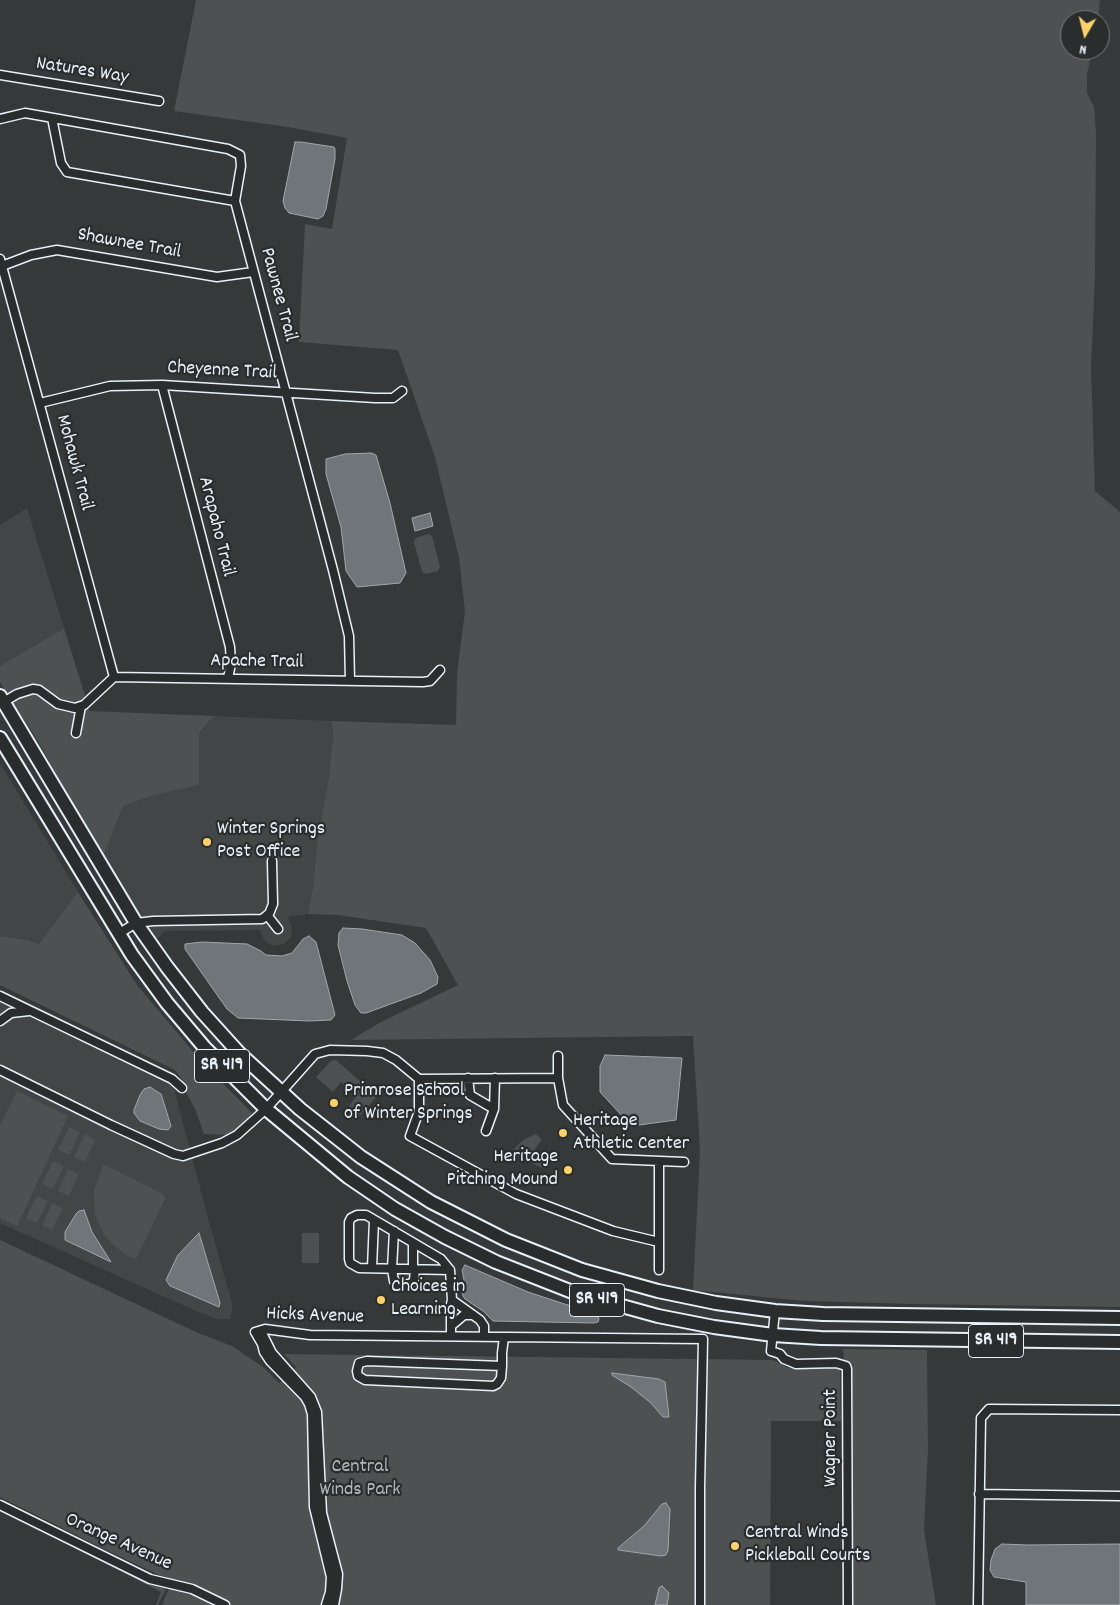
<!DOCTYPE html>
<html>
<head>
<meta charset="utf-8">
<style>
  body { margin:0 }
  #map { position:relative; width:1120px; height:1605px; overflow:hidden; background:#35393a; font-family:Dekko,sans-serif }
  canvas { display:block }
  .north { position:absolute; left:1060px; top:10px; width:50px; height:50px; box-sizing:border-box; background:#2a2d2e; border:1px solid #767b7f; border-radius:50%; rotate:188deg; font-size:14px; font-weight:700; line-height:20px; text-align:center; color:#e8f1f8 }
  .north::after { content:''; display:block; margin:auto; width:18px; height:22px; background:#ffd166; clip-path:polygon(50% 0,100% 100%,50% 72%,0 100%) }
</style>
</head>
<body>
<div id="map">
<canvas width="1120" height="1605"></canvas>
<div class="north">N</div>
</div>
<script>
const ctx = document.querySelector('canvas').getContext('2d');
ctx.lineJoin = 'round';
function paint(path, color) {
  ctx.fillStyle = color;
  ctx.fill(path, 'evenodd');
}
function poly(rows) {
  const path = new Path2D();
  for (const r of rows) {
    path.moveTo(r[0], r[1]);
    for (let i = 2; i < r.length; i += 2) path.lineTo(r[i], r[i + 1]);
  }
  return path;
}
function trace(path, color, width, dash) {
  ctx.strokeStyle = color;
  ctx.lineWidth = width;
  ctx.lineCap = dash ? 'butt' : 'round';
  ctx.setLineDash(dash || []);
  ctx.stroke(path);
}
function drawText(font, color, halo, rows, align = 'center') {
  ctx.font = font + ' Dekko,sans-serif';
  ctx.lineWidth = 4.5;
  ctx.setLineDash([]);
  ctx.textBaseline = 'middle';
  ctx.strokeStyle = halo;
  ctx.fillStyle = color;
  for (const [text, x, y, turn = 0] of rows) {
    ctx.save();
    ctx.translate(x, y);
    ctx.rotate((+turn || 0) * Math.PI / 180);
    ctx.textAlign = isNaN(turn) ? turn : align;
    if (halo) ctx.strokeText(text, 0, 0);
    ctx.fillText(text, 0, 0);
    ctx.restore();
  }
}
paint(poly([
  [27,508,64,628,0,666,0,525],
  [214,716,332,721,333,734,329,777,317,844,313,887,308,914,288,917,292,927,291,937,284,944,273,946,264,940,260,930,165,931,157,939,103,857,123,806,154,795,199,785,199,733],
  [0,763,78,892,39,944,28,940,0,936],
  [0,989,172,1072,174,1089,208,1218,233,1306,230,1319,217,1319,196,1311,0,1223]
]), '#424647');
paint(poly([
  [196,0,1100,0,1098,20,1070,20,1070,50,1092,50,1087,75,1087,93,1094,107,1096,132,1095,277,1091,366,1095,491,1120,512,1120,1307,912,1304,804,1301,693,1290,700,1150,693,1036,351,1040,381,1022,458,985,426,928,338,915,308,914,313,887,317,844,329,777,333,734,332,721,456,725,457,673,465,611,459,558,435,457,398,350,299,342,305,224,332,229,347,138,288,127,174,111],
  [428,534,432,536,440,567,438,571,426,574,422,572,414,542,416,538],
  [64,628,86,699,83,702,75,704,68,703,59,700,41,687,33,685,25,687,8,695,0,682,0,666],
  [33,693,37,694,57,708,67,711,76,712,72,736,78,738,84,710,88,707,89,711,214,716,199,733,199,785,154,795,123,806,103,857,36,738,12,701],
  [78,892,137,985,201,1061,252,1113,242,1126,235,1131,230,1135,204,1134,195,1109,185,1090,187,1088,177,1072,173,1069,0,985,0,936,28,940,39,944],
  [336,1060,377,1096,360,1116,349,1106,358,1094,346,1083,344,1084,341,1082,333,1092,316,1077,331,1061],
  [17,1091,68,1116,17,1226,0,1218,0,1126],
  [69,1127,80,1132,69,1155,58,1150],
  [85,1134,95,1140,85,1162,74,1157],
  [536,1134,542,1140,535,1148,546,1160,542,1168,510,1153,523,1140],
  [53,1161,64,1166,53,1189,42,1184],
  [103,1164,163,1194,165,1199,136,1259,126,1255,112,1244,105,1236,95,1215,94,1191],
  [68,1169,79,1174,69,1196,58,1191],
  [37,1196,48,1201,37,1223,26,1218],
  [52,1203,63,1208,52,1230,42,1226],
  [302,1233,319,1233,319,1263,302,1263],
  [0,1240,198,1333,232,1346,263,1367,279,1383,296,1367,284,1354,773,1360,788,1368,840,1368,841,1421,771,1421,770,1605,162,1605,168,1591,170,1578,159,1575,102,1548,0,1497],
  [843,1349,927,1350,928,1450,924,1530,936,1605,852,1605,852,1388,851,1369,849,1364,844,1361],
  [0,1510,122,1571,149,1583,166,1588,158,1605,156,1605,161,1592]
]), '#4d5152');
const water = poly([
  [295,142,301,142,334,147,335,149,335,159,326,209,323,216,318,219,289,213,285,208,283,201,295,142],
  [371,453,376,455,390,503,406,573,400,583,357,587,346,571,341,527,326,474,326,459,345,454,371,453],
  [430,513,433,526,415,531,412,518,430,513],
  [343,928,362,929,402,935,415,943,430,960,438,977,437,984,421,993,366,1013,361,1013,355,1005,347,981,338,945,339,933,343,928],
  [309,936,316,942,335,1015,331,1020,309,1021,238,1018,227,1009,185,949,185,944,202,942,247,944,261,951,266,955,282,956,292,953,303,939,309,936],
  [605,1055,682,1058,676,1120,639,1125,625,1119,600,1092,600,1066,605,1055],
  [150,1087,161,1094,171,1126,168,1130,159,1129,140,1121,134,1113,134,1110,140,1095,144,1089,150,1087],
  [84,1210,92,1232,111,1262,65,1240,65,1232,76,1214,79,1211,84,1210],
  [199,1233,220,1303,219,1307,175,1288,170,1286,166,1280,178,1255,199,1233],
  [465,1265,528,1292,592,1313,598,1317,599,1319,598,1322,594,1323,493,1321,483,1311,465,1299,463,1296,462,1292,464,1280,462,1270,465,1265],
  [612,1373,659,1379,665,1382,669,1417,663,1417,651,1403,631,1387,612,1375,612,1373],
  [666,1503,670,1509,668,1550,666,1555,661,1556,618,1550,618,1548,644,1526,662,1504,666,1503],
  [1002,1544,1028,1545,1120,1544,1120,1605,1026,1605,1026,1582,994,1577,990,1570,991,1560,995,1549,1002,1544],
  [662,1586,669,1593,667,1605,655,1605,659,1588,662,1586]
]);
paint(water, '#707579');
trace(water, '#a0a7ac', 1);
const street = poly([
  [0,75,159,101],
  [52,118,61,163,67,172,235,201],
  [0,119,25,113,228,149,240,155,241,166,235,201,333,570,349,636,350,681],
  [0,259,114,677],
  [2,266,31,255,57,250,217,277,253,272],
  [162,385,230,647,231,664,228,678],
  [40,403,110,386,162,385,375,398,393,398,402,391],
  [2,703,17,694,33,689,39,690,58,704,75,708,84,705,114,677,423,682,430,681,440,670],
  [76,733,81,706],
  [267,915,278,929],
  [118,934,136,923,153,921,262,919,269,914,273,904,272,861],
  [0,996,172,1079,182,1088],
  [0,1021,11,1013,29,1011],
  [558,1056,558,1078,563,1105,612,1159,684,1162],
  [0,1070,111,1125,174,1154,183,1156,222,1143,237,1135,266,1109,315,1054,330,1050,367,1051,383,1053,396,1060,419,1079,558,1078],
  [468,1078,470,1095,494,1109],
  [419,1079,419,1111,410,1136,516,1194,613,1231,659,1242],
  [486,1131,494,1109,495,1078],
  [659,1161,659,1270],
  [394,1231,392,1269,394,1281,401,1286,412,1283,414,1280,415,1269],
  [372,1268,374,1220],
  [413,1269,413,1243],
  [450,1270,359,1268,350,1263,349,1259,349,1222,351,1218,357,1215,366,1215,441,1259,450,1270,452,1300,451,1304,451,1336],
  [452,1300,480,1320,484,1326,484,1336],
  [775,1311,771,1351,780,1354,784,1359,796,1364,836,1363,846,1366,847,1369,848,1605],
  [451,1326,464,1315,473,1315],
  [262,1333,272,1353,311,1397,317,1412,322,1513,338,1574,337,1589,334,1605],
  [502,1366,367,1361,359,1363,357,1371,358,1376,365,1380,493,1386,497,1384,501,1378,502,1366,502,1353,504,1337],
  [979,1494,1120,1496],
  [0,1505,150,1579,192,1589,225,1605],
  [326,1605,330,1592,331,1577,314,1507,312,1414,309,1404,305,1397,270,1361,264,1352,262,1344,255,1332,265,1329,310,1335,703,1339,700,1488,700,1605],
  [978,1605,981,1418,989,1409,1120,1410]
]);
const primary = poly([
  [0,696,136,923,167,967,202,1012,240,1054,300,1109,361,1157,431,1202,506,1240,582,1270,658,1291,716,1303,775,1311,823,1314,1120,1318],
  [0,738,132,955,167,1003,205,1048,266,1109,348,1177,395,1209,445,1237,496,1262,575,1293,658,1316,714,1327,773,1335,821,1338,1120,1342]
]);
trace(street, '#e8f1f8', 11);
trace(primary, '#e8f1f8', 16);
trace(street, '#2a2d2e', 8);
trace(primary, '#2a2d2e', 12);
for (const [x, y, r, color] of [
  [207,842,5,"#ffd166"],
  [334,1103,5,"#ffd166"],
  [563,1133,5,"#ffd166"],
  [568,1170,5,"#ffd166"],
  [381,1300,5,"#ffd166"],
  [735,1546,5,"#ffd166"]
]) {
  const dot = new Path2D();
  dot.arc(x, y, r, 0, 2 * Math.PI);
  ctx.fillStyle = color;
  ctx.fill(dot);
  trace(dot, '#2a2d2e', 2);
}
for (const [x, y, w] of [
  [222,1066,55],
  [597,1300,55],
  [996,1341,55]
]) {
  const box = new Path2D();
  box.roundRect(x - w / 2, y - 16.5, w, 33, 4);
  ctx.fillStyle = '#2a2d2e';
  ctx.fill(box);
  trace(box, '#e8f1f8', 1);
}
drawText('bold 19px', '#e8f1f8', null, [
  ["SR 419",222,1066],
  ["SR 419",597,1300],
  ["SR 419",996,1341]
]);
drawText('20px', '#e8f1f8', '#2a2d2e', [
  ["Natures Way",82,72,9],
  ["Shawnee Trail",129,245,10],
  ["Pawnee Trail",277,295,75],
  ["Cheyenne Trail",222,372,3],
  ["Mohawk Trail",73,463,75],
  ["Arapaho Trail",215,527,76],
  ["Apache Trail",257,663,1],
  ["Hicks Avenue",315,1317,2],
  ["Wagner Point",832,1438,-90],
  ["Orange Avenue",118,1543,24]
]);
drawText('20px', '#e8f1f8', '#2a2d2e', [
  ["Winter Springs",217,830],
  ["Post Office",217,853],
  ["Primrose School",344,1092],
  ["of Winter Springs",344,1115],
  ["Heritage",573,1122],
  ["Athletic Center",573,1145],
  ["Heritage",558,1158,"right"],
  ["Pitching Mound",558,1181,"right"],
  ["Choices in",391,1288],
  ["Learning",391,1311],
  ["Central Winds",745,1534],
  ["Pickleball Courts",745,1557]
], 'left');
drawText('20px', '#b2b9be', '#2a2d2e', [
  ["Central",360,1468],
  ["Winds Park",360,1491]
]);
</script>
</body>
</html>
